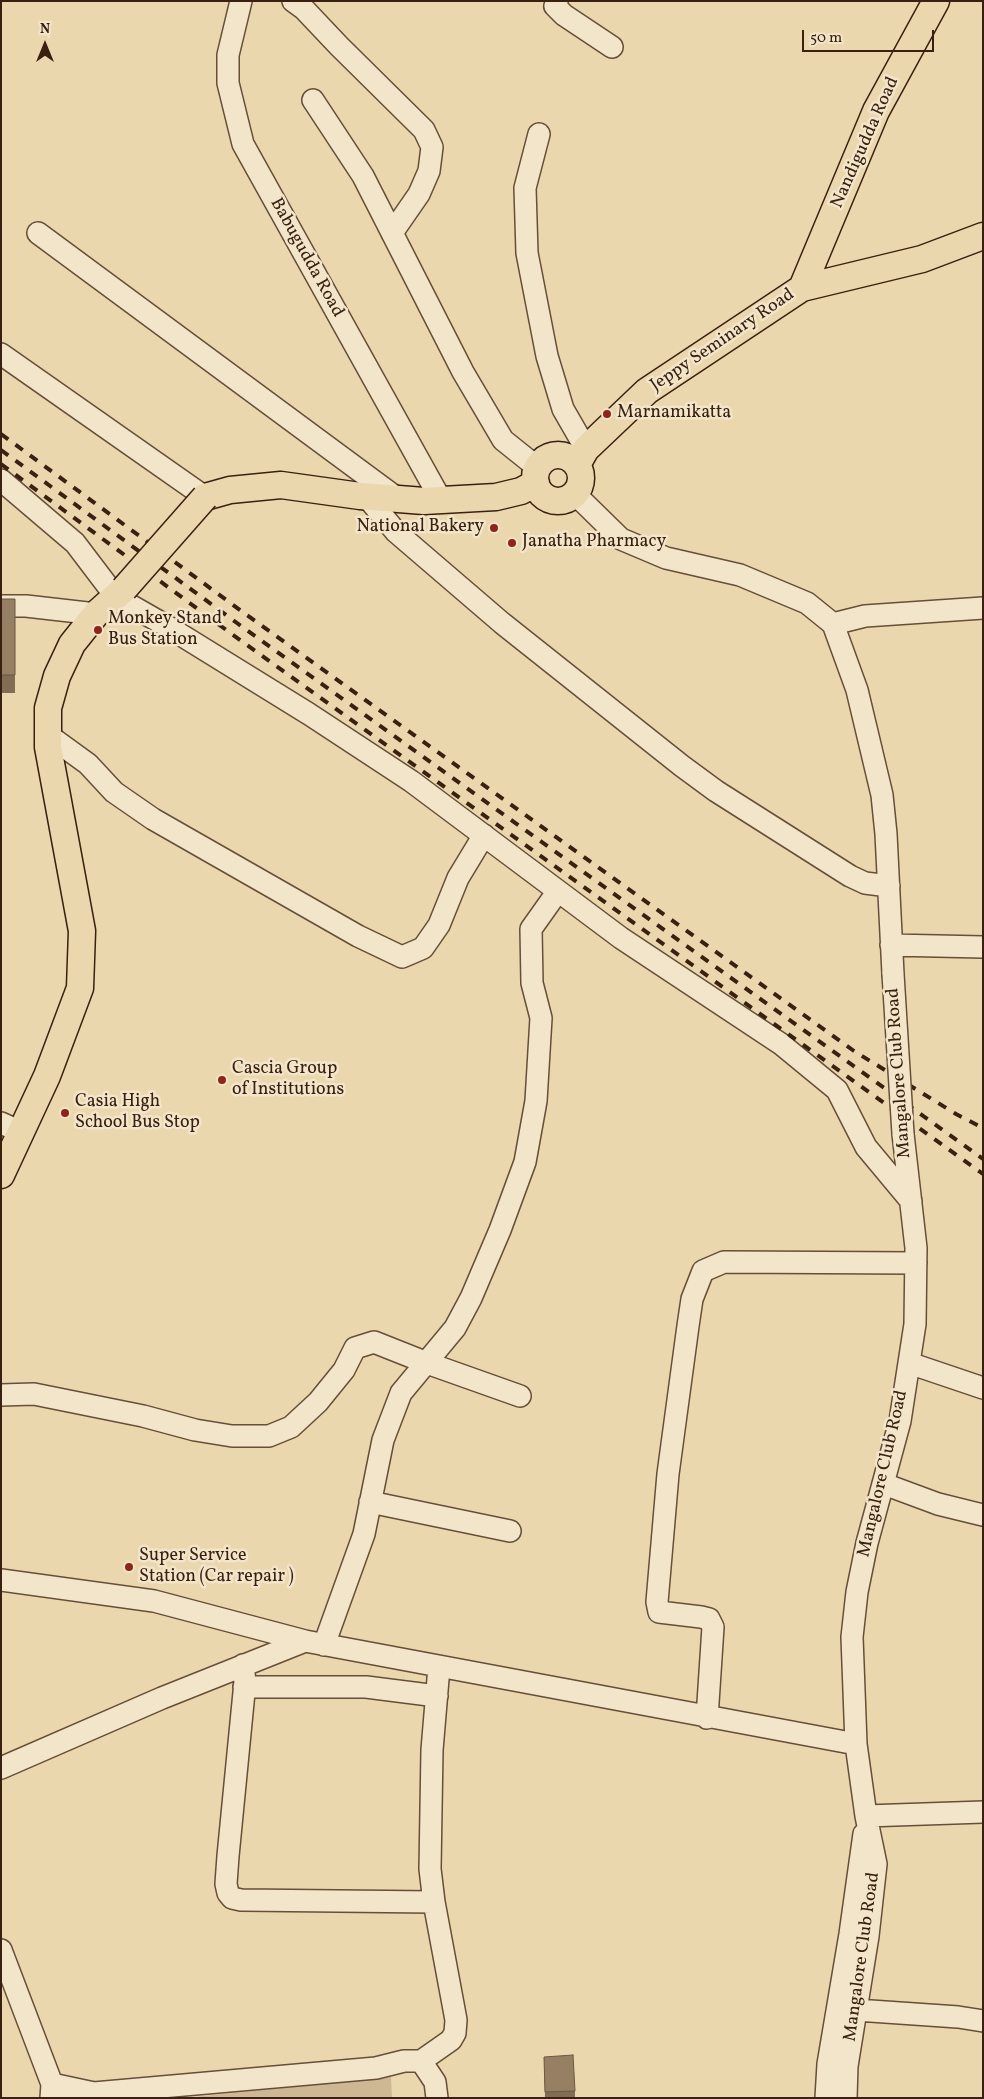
<!DOCTYPE html>
<html>
<head>
<meta charset="utf-8">
<style>
  body { margin:0 }
  #map { position:relative; width:984px; height:2099px; overflow:hidden; background:#ebd7ae; font-family:Vollkorn,serif }
  canvas { display:block }
  .frame { position:absolute; inset:0; border:2px solid #392010; pointer-events:none }
  .north { position:absolute; left:20px; top:20px; width:50px; height:50px; -webkit-text-stroke:4px #f2e5ca; paint-order:stroke; rotate:0deg; font-size:14px; font-weight:700; line-height:20px; text-align:center; color:#392010 }
  .north::after { content:''; display:block; margin:auto; width:18px; height:22px; background:#392010; clip-path:polygon(50% 0,100% 100%,50% 72%,0 100%) }
  .scale { position:absolute; left:802px; top:30px; width:132px; height:22px; box-sizing:border-box; border:2px solid #392010; border-top:0; padding-left:6px; font-size:15px; line-height:18px; white-space:nowrap; color:#392010; -webkit-text-stroke:4px #f2e5ca; paint-order:stroke }
</style>
</head>
<body>
<div id="map">
<canvas width="984" height="2099"></canvas>
<div class="frame"></div>
<div class="north">N</div>
<div class="scale">50 m</div>
</div>
<script>
const ctx = document.querySelector('canvas').getContext('2d');
ctx.lineJoin = 'round';
function paint(path, color) {
  ctx.fillStyle = color;
  ctx.fill(path, 'evenodd');
}
function poly(rows) {
  const path = new Path2D();
  for (const r of rows) {
    if (r.length === 3) {
      path.moveTo(r[0] + r[2], r[1]);
      path.arc(r[0], r[1], r[2], 0, 2 * Math.PI);
      continue;
    }
    path.moveTo(r[0], r[1]);
    for (let i = 2; i < r.length; i += 2) path.lineTo(r[i], r[i + 1]);
  }
  return path;
}
function trace(path, color, width, dash) {
  ctx.strokeStyle = color;
  ctx.lineWidth = width;
  ctx.lineCap = dash ? 'butt' : 'round';
  ctx.setLineDash(dash || []);
  ctx.stroke(path);
}
function drawText(font, color, halo, rows, align = 'center') {
  ctx.font = font + ' Vollkorn,serif';
  ctx.lineWidth = 5;
  ctx.setLineDash([]);
  ctx.textBaseline = 'middle';
  ctx.strokeStyle = halo;
  ctx.fillStyle = color;
  for (const [text, x, y, turn = 0] of rows) {
    ctx.save();
    ctx.translate(x, y);
    ctx.rotate((+turn || 0) * Math.PI / 180);
    ctx.textAlign = isNaN(turn) ? turn : align;
    if (halo) ctx.strokeText(text, 0, 0);
    ctx.fillText(text, 0, 0);
    ctx.restore();
  }
}
paint(poly([
  [391,2077,392,2098,184,2098]
]), '#cdb893');
const minor = poly([
  [241,1,228,55,228,83,243,144,441,500],
  [293,1,304,9,339,46,424,130,432,147,429,171,419,194,392,233],
  [557,1,555,6,564,15,612,47],
  [313,100,363,176,463,372,503,440,538,468],
  [539,134,525,188,527,253,547,356,563,409,586,449],
  [38,233,398,499],
  [1,354,205,497],
  [1,480,75,543,116,597,165,625,309,714,411,781,621,938,781,1044,837,1090,866,1147,911,1201],
  [575,494,621,539,666,558,740,575,807,603,833,624,857,690,882,795,886,834,893,974],
  [367,497,396,532,502,623,682,766,716,791,850,876,865,883,889,886],
  [1,606,26,606,96,614],
  [833,624,865,616,983,608],
  [48,735,88,764,114,792,153,819,358,936,402,957,423,948,439,925,458,878,484,835],
  [891,945,983,947],
  [1,1123,21,1132],
  [909,1363,983,1388],
  [1,1395,34,1394,143,1416,195,1430,232,1436,269,1436,291,1427,318,1402,344,1370,355,1348,374,1342,427,1363,520,1396],
  [884,1484,938,1504,983,1515],
  [370,1502,510,1531],
  [1,1580,154,1601,305,1641],
  [324,1645,364,1534,383,1440,401,1393,455,1328,471,1298,500,1230,525,1162,536,1101,541,1018,532,983,531,929,558,891],
  [243,1665,245,1682,228,1856,226,1884,228,1893,232,1898,241,1900,434,1902],
  [244,1687,366,1687,437,1696],
  [707,1718,713,1627,709,1619,701,1617,659,1612,657,1602,668,1474,688,1326,692,1299,703,1271,724,1262,916,1263],
  [1,1768,162,1698,305,1641,856,1744],
  [866,1816,983,1812],
  [1,1950,52,2084,51,2098],
  [856,2010,958,2017,983,2021],
  [421,2061,451,2040,455,2033,456,2020,434,1902,430,1869,432,1750,439,1667],
  [52,2084,94,2093,376,2068,404,2061,421,2061,435,2082,437,2098],
  [826,2098,828,2064,850,1934,864,1834],
  [846,2098,847,2066,868,1936,876,1864,866,1816,856,1744,852,1637,857,1592,867,1543,900,1421,915,1324,916,1248,903,1134]
]);
const major = poly([
  [802,288,876,111,936,1],
  [558,478,23],
  [577,465,586,449,647,391,802,288,922,259,983,236],
  [205,497,230,490,281,485,360,496,424,501,496,497,521,491,536,483],
  [1,1175,47,1076,80,988,82,931,48,747,48,708,57,676,72,644,96,614,124,589]
]);
trace(minor, '#664e38', 24);
trace(major, '#392010', 29);
trace(minor, '#f2e5ca', 21);
trace(major, '#ebd7ae', 26);
trace(poly([
  [1,434,244,613,854,1051,956,1114,983,1128],
  [1,450,237,623,983,1159],
  [1,464,229,632,983,1174]
]), '#392010', 4, [9, 9]);
const minorBridge = poly([
  [893,974,903,1134]
]);
const majorBridge = poly([
  [124,589,205,497]
]);
trace(minorBridge, '#664e38', 24, []);
trace(majorBridge, '#392010', 29, []);
trace(minorBridge, '#f2e5ca', 21);
trace(majorBridge, '#ebd7ae', 26);
paint(poly([
  [1,599,15,599,15,693,1,693],
  [544,2057,575,2091,575,2098,545,2098]
]), '#816d54');
const building = poly([
  [1,599,15,599,15,675,1,675,1,599],
  [573,2055,575,2091,545,2092,544,2057,573,2055]
]);
paint(building, '#967f62');
trace(building, '#695945', 1);
for (const [x, y, r, color] of [
  [607,414,5,"#8f2418"],
  [494,528,5,"#8f2418"],
  [512,543,5,"#8f2418"],
  [98,630,5,"#8f2418"],
  [222,1080,5,"#8f2418"],
  [65,1113,5,"#8f2418"],
  [129,1567,5,"#8f2418"]
]) {
  const dot = new Path2D();
  dot.arc(x, y, r, 0, 2 * Math.PI);
  ctx.fillStyle = color;
  ctx.fill(dot);
  trace(dot, '#f2e5ca', 2);
}
drawText('18px', '#392010', '#f2e5ca', [
  ["Nandigudda Road",866,143,-66],
  ["Babugudda Road",306,258,61],
  ["Jeppy Seminary Road",723,341,-34],
  ["Mangalore Club Road",900,1073,-94],
  ["Mangalore Club Road",884,1474,-77],
  ["Mangalore Club Road",863,1957,-82]
]);
drawText('18px', '#392010', '#f2e5ca', [
  ["Marnamikatta",617,414],
  ["National Bakery",484,528,"right"],
  ["Janatha Pharmacy",522,543],
  ["Monkey Stand",108,620],
  ["Bus Station",108,641],
  ["Cascia Group",232,1070],
  ["of Institutions",232,1091],
  ["Casia High",75,1103],
  ["School Bus Stop",75,1124],
  ["Super Service",139,1557],
  ["Station (Car repair )",139,1578]
], 'left');
</script>
</body>
</html>
